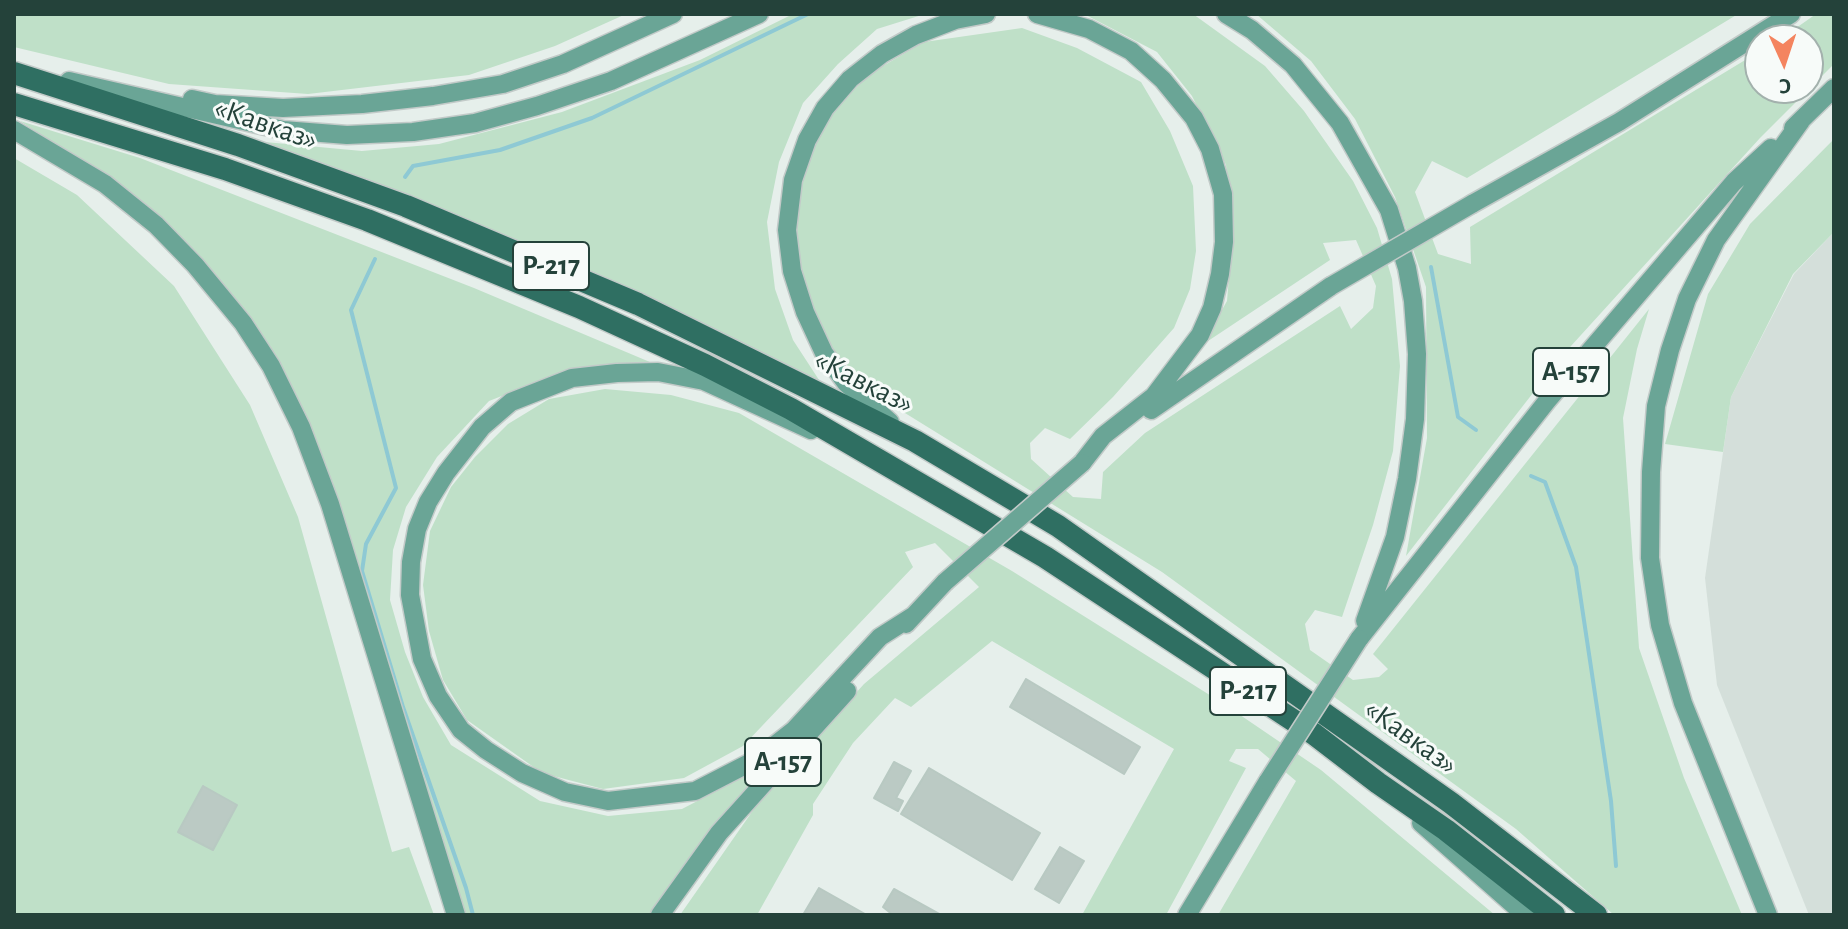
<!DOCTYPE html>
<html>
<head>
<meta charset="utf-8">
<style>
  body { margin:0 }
  #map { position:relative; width:1848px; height:929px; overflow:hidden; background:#e6efeb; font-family:"Alegreya Sans",sans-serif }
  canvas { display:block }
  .frame { position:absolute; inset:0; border:16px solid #24423a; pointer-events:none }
  .north { position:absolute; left:1744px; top:24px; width:80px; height:80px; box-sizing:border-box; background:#f7fbf9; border:2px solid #a3b1ad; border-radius:50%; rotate:177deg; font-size:22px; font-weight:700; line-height:32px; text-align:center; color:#24423a }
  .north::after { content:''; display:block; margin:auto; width:28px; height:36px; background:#f4845f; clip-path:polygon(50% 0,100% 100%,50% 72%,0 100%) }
</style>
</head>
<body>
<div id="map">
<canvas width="1848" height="929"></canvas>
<div class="frame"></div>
<div class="north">С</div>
</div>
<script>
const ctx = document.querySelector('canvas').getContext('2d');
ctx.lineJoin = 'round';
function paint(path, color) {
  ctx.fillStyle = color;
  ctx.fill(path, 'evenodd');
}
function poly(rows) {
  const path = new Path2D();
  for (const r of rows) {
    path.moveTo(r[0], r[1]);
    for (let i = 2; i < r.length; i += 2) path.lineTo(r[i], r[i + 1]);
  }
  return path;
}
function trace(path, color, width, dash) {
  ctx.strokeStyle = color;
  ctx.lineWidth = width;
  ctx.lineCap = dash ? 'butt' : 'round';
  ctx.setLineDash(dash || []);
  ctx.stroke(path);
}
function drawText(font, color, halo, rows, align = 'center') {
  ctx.font = font + ' "Alegreya Sans",sans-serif';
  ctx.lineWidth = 6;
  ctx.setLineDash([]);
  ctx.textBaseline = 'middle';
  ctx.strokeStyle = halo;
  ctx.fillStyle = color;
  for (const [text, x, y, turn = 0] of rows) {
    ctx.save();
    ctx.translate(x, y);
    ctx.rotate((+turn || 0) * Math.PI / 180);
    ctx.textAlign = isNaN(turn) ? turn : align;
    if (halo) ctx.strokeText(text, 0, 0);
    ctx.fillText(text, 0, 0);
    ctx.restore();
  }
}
paint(poly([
  [1834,232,1834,915,1809,915,1717,685,1705,578,1731,397,1794,274]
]), '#d4dfda');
paint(poly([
  [14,14,626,14,555,46,469,75,308,94,169,84,14,47],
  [793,14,925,14,877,29,838,64,803,103,779,162,767,222,775,289,793,340,821,383,505,236,265,142,362,151,439,144,562,112,700,60],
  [1084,14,1193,14,1265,66,1304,111,1353,181,1377,228,1392,279,1400,366,1393,451,1373,525,1342,617,1315,610,1305,624,1310,650,1353,680,1379,677,1388,669,1373,654,1649,309,1637,349,1623,418,1639,648,1684,778,1742,915,1614,915,1516,829,1162,572,871,392,835,352,802,291,792,235,800,173,826,117,871,73,924,42,1022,28,1077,48,1141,82,1170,131,1193,186,1196,251,1190,289,1174,328,1113,397,1070,439,1045,428,1030,443,1031,459,1073,497,1101,499,1103,472,1145,433,1340,306,1351,329,1373,308,1376,286,1356,240,1323,243,1330,260,1202,345,1227,301,1232,241,1226,165,1192,96,1157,52],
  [1256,14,1738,14,1467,178,1432,161,1415,192,1438,254,1471,264,1470,227,1760,51,1760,88,1808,88,1808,40,1779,40,1816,14,1834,14,1834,64,1760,138,1561,357,1406,556,1427,438,1426,287,1395,197,1355,119,1311,61],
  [20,121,140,158,474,288,657,365,611,364,553,376,489,401,437,457,406,507,393,550,390,600,405,652,423,697,451,745,540,801,608,816,682,809,753,772,758,776,701,842,655,915,462,915,312,431,270,346,196,252,125,189],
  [1834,139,1834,232,1793,274,1731,397,1723,452,1665,444,1708,294,1750,224],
  [14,158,77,195,174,286,250,405,298,517,392,852,409,847,434,915,14,915],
  [605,389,671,395,739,413,1012,571,1224,704,1321,770,1495,915,1218,915,1296,781,1258,749,1236,749,1229,761,1246,768,1166,915,1082,915,1174,749,992,641,911,707,895,698,853,743,813,804,813,815,757,915,680,915,763,796,864,684,979,587,935,543,905,552,913,567,743,746,684,778,603,789,542,773,467,720,443,680,429,631,423,585,430,531,451,487,475,457,508,424,549,399]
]), '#bfe0c8');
trace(poly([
  [405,177,413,166,500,150,592,118,808,14],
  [375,259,351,310,396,488,366,544,362,571,403,707,466,888,473,915],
  [1431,267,1458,417,1476,430],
  [1531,476,1545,482,1576,567,1611,801,1616,866]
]), '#8ec9d4', 4);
const building = poly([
  [1026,679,1140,747,1124,774,1010,707,1026,679],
  [894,762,911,771,896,798,903,801,898,811,874,798,894,762],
  [929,768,1040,833,1012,880,901,814,929,768],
  [203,786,237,805,213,850,178,832,203,786],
  [1060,847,1084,861,1059,903,1035,889,1060,847],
  [819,888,865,914,865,915,803,915,819,888],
  [894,889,941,915,893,915,883,907,894,889]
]);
paint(building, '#bbcac4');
trace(building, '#b8c9c2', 2);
const primary = poly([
  [1037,14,1089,29,1131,51,1163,80,1194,118,1210,149,1223,194,1224,242,1220,274,1212,308,1200,335,1154,396,1103,436,1082,463],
  [1226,14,1252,30,1293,65,1340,123,1389,210,1407,268,1413,301,1417,354,1415,419,1407,479,1395,537,1365,621],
  [69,81,283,130,347,135,413,132,475,123,537,106,611,81,759,14],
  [192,99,215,104,283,108,362,104,433,96,503,84,563,64,673,14],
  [1793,128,1834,88],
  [14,130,105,184,156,225,195,265,243,323,271,366,301,427,330,504,456,915],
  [1472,204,1619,122,1791,14],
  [1151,410,1331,286],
  [890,422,846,383,824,353,805,312,792,271,787,230,793,180,807,140,825,108,850,79,882,54,916,35,955,20,986,14],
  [811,430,704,381,658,372,617,373,572,378,511,402,482,427,446,473,428,502,417,529,411,562,410,595,422,659,438,696,461,730,486,750,522,773,565,792,608,801,695,791,757,759,794,730,880,637,913,616],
  [906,624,945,582],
  [1359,639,1547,401,1734,182,1771,148],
  [1421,823,1525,915],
  [660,915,719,833,847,691],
  [1187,915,1268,781],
  [1768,915,1683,703,1660,625,1650,558,1651,472,1656,406,1670,350,1687,299,1716,240,1801,121]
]);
const highway = poly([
  [14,73,238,145,406,206,638,304,915,441,1058,526,1451,803,1596,915],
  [14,104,225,169,367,220,579,307,705,365,791,409,1045,557,1314,734,1378,783,1446,830,1554,915]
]);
trace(primary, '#c2cac8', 21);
trace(highway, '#c2cac8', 25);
trace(primary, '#6aa596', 18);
trace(highway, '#2f6f62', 22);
const primaryBridge = poly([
  [1331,286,1472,204],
  [945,582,1082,463],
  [1268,781,1359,639]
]);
trace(primaryBridge, '#c2cac8', 21, []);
trace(primaryBridge, '#6aa596', 18);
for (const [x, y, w] of [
  [551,266,76],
  [1571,372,76],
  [1248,691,76],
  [783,762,76]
]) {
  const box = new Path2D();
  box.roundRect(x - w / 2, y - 24, w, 48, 6);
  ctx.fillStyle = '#f7fbf9';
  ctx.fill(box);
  trace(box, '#24423a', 2);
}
drawText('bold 28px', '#24423a', null, [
  ["Р-217",551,266],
  ["А-157",1571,372],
  ["Р-217",1248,691],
  ["А-157",783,762]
]);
drawText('30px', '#24423a', '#f7fbf9', [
  ["«Кавказ»",266,124,19],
  ["«Кавказ»",864,382,27],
  ["«Кавказ»",1411,737,36]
]);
</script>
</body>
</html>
